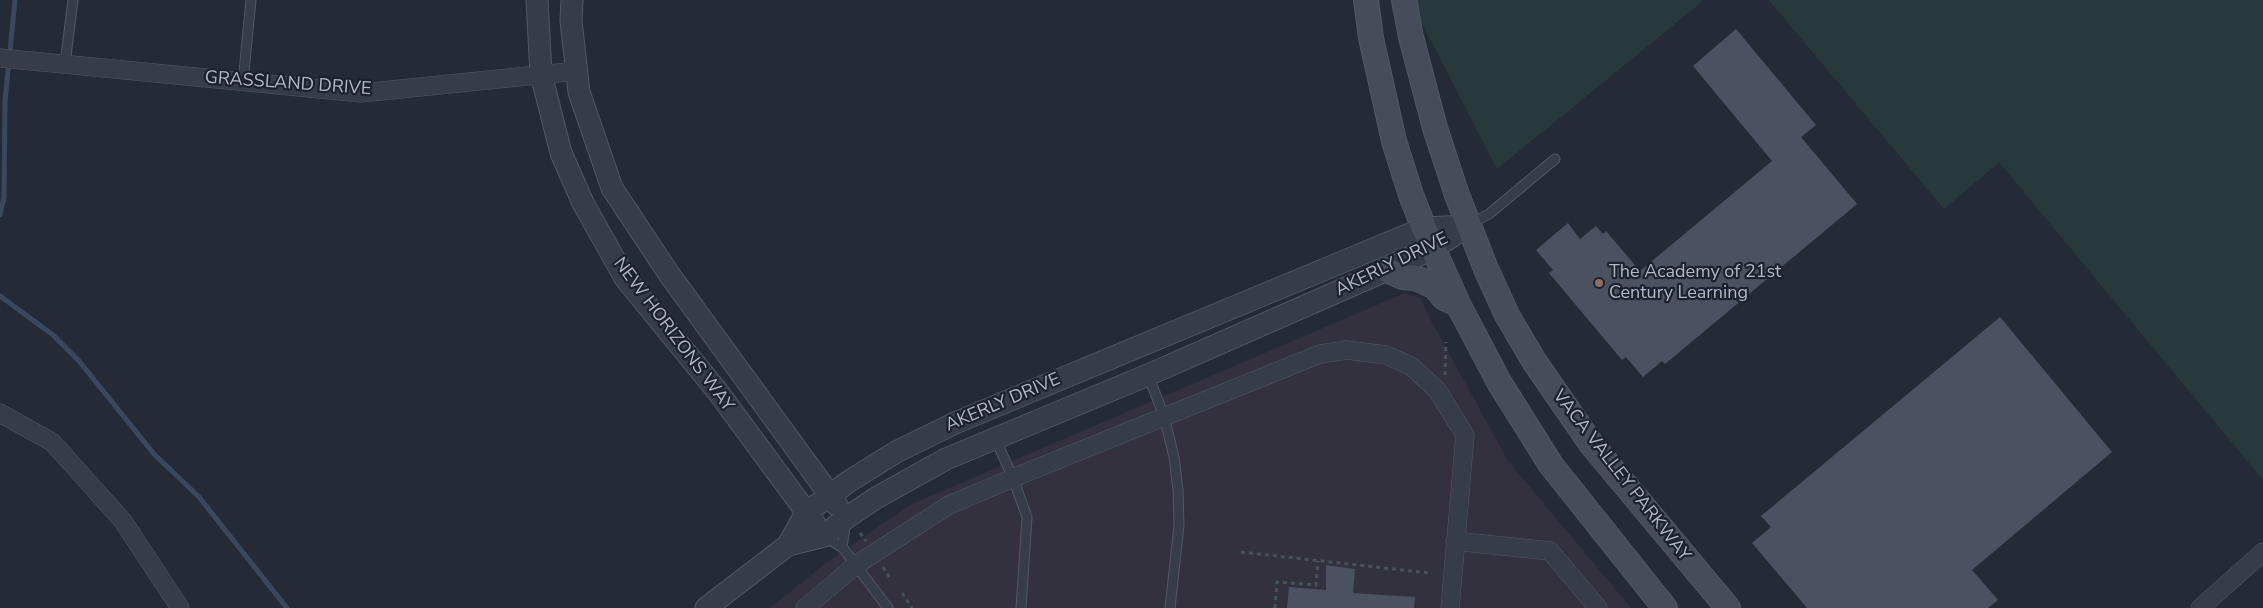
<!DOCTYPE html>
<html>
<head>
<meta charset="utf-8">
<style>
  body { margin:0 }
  canvas { display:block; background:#242b37 }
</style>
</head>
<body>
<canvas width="2263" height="608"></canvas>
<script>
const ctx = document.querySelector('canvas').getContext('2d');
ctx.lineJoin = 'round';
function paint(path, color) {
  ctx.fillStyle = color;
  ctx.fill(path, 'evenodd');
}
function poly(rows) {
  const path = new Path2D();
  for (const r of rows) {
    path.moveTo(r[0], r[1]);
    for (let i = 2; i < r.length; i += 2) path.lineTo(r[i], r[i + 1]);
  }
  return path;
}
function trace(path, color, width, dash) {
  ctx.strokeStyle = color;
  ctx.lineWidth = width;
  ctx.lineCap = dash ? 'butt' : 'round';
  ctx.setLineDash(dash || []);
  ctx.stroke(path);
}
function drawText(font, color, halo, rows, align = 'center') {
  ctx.font = font + ' "Nunito Sans",sans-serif';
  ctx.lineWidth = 4.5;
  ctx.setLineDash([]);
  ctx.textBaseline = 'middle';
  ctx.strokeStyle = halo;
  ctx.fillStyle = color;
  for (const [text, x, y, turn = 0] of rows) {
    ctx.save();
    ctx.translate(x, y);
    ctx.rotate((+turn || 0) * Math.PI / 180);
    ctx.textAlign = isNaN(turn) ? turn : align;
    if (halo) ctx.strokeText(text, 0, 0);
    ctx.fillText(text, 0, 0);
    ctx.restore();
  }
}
paint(poly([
  [1405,293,1420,298,1430,319,1508,461,1631,608,770,608,829,561,912,504]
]), '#33313d');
paint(poly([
  [1410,0,1704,0,1497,169],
  [1769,0,2263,0,2263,480,1999,162,1944,209]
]), '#28393b');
trace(poly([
  [0,215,4,197,5,101,15,0],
  [0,296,53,335,79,361,154,454,199,497,287,608]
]), '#3a485f', 5);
paint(poly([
  [1736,29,1816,125,1801,137,1857,204,1665,364,1662,361,1643,377,1626,357,1622,360,1549,273,1553,270,1536,250,1568,223,1580,239,1596,226,1603,234,1606,231,1640,271,1772,161,1693,66],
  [2000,317,2112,452,1972,570,1998,600,1988,608,1807,608,1752,543,1771,527,1761,516],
  [1326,565,1355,569,1353,593,1415,597,1414,608,1287,608,1289,587,1326,590]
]), '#4a5261');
const service = poly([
  [65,64,73,0],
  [243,82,251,0],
  [1470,224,1489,214,1555,159],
  [1148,375,1164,416,1174,457,1178,490,1179,525,1170,608],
  [995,438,1013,478,1027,517,1021,608],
  [824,536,843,548,888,608],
  [842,546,846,522]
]);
const minor = poly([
  [0,58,361,93,577,71],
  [0,413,52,442,123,521,180,608],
  [1455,541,1550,551,1598,608],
  [805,608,856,565,949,505,1030,471,1320,354,1347,350,1386,355,1411,366,1437,390,1465,435,1450,608],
  [2200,608,2263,552]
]);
const tertiary = poly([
  [537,0,541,74,561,153,583,203,625,278,718,392,815,524],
  [572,0,571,21,579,92,612,188,669,274,837,505],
  [788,545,806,513,848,482,896,452,955,423,1424,228,1467,226],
  [706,608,788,545,824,536,846,518,876,498,946,459,1148,375,1387,270,1434,248,1468,226]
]);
const secondary = poly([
  [1366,0,1371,38,1394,141,1411,195,1424,228,1459,306,1499,382,1551,465,1665,608],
  [1404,0,1411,37,1435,128,1457,195,1486,269,1507,315,1534,361,1592,445,1728,608],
  [1387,270,1403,277,1415,278,1423,281,1435,287,1444,298,1457,304]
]);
trace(service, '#525863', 11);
trace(minor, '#525863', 19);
trace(tertiary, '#525863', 23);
trace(secondary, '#525863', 26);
trace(poly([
  [1445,375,1446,342],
  [860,533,866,541],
  [1241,552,1429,573],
  [883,567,890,578],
  [902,593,912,608],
  [1275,608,1277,582,1316,585,1318,561]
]), '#455458', 3, [4, 4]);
trace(service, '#373d48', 9);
trace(minor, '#373d48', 18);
trace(tertiary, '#373d48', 21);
trace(secondary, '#454c5a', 24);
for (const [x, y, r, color] of [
  [1599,283,5,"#8d6e63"]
]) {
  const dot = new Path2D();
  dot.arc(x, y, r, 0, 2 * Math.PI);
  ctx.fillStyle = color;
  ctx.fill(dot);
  trace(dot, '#1c222d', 2);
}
drawText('18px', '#b2b8c4', '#1c222d', [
  ["GRASSLAND DRIVE",288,84,4],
  ["AKERLY DRIVE",1392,265,-26],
  ["NEW HORIZONS WAY",673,335,53],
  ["AKERLY DRIVE",1003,403,-23],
  ["VACA VALLEY PARKWAY",1621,476,52]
]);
drawText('18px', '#b2b8c4', '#1c222d', [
  ["The Academy of 21st",1609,273],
  ["Century Learning",1609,294]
], 'left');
</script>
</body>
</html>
